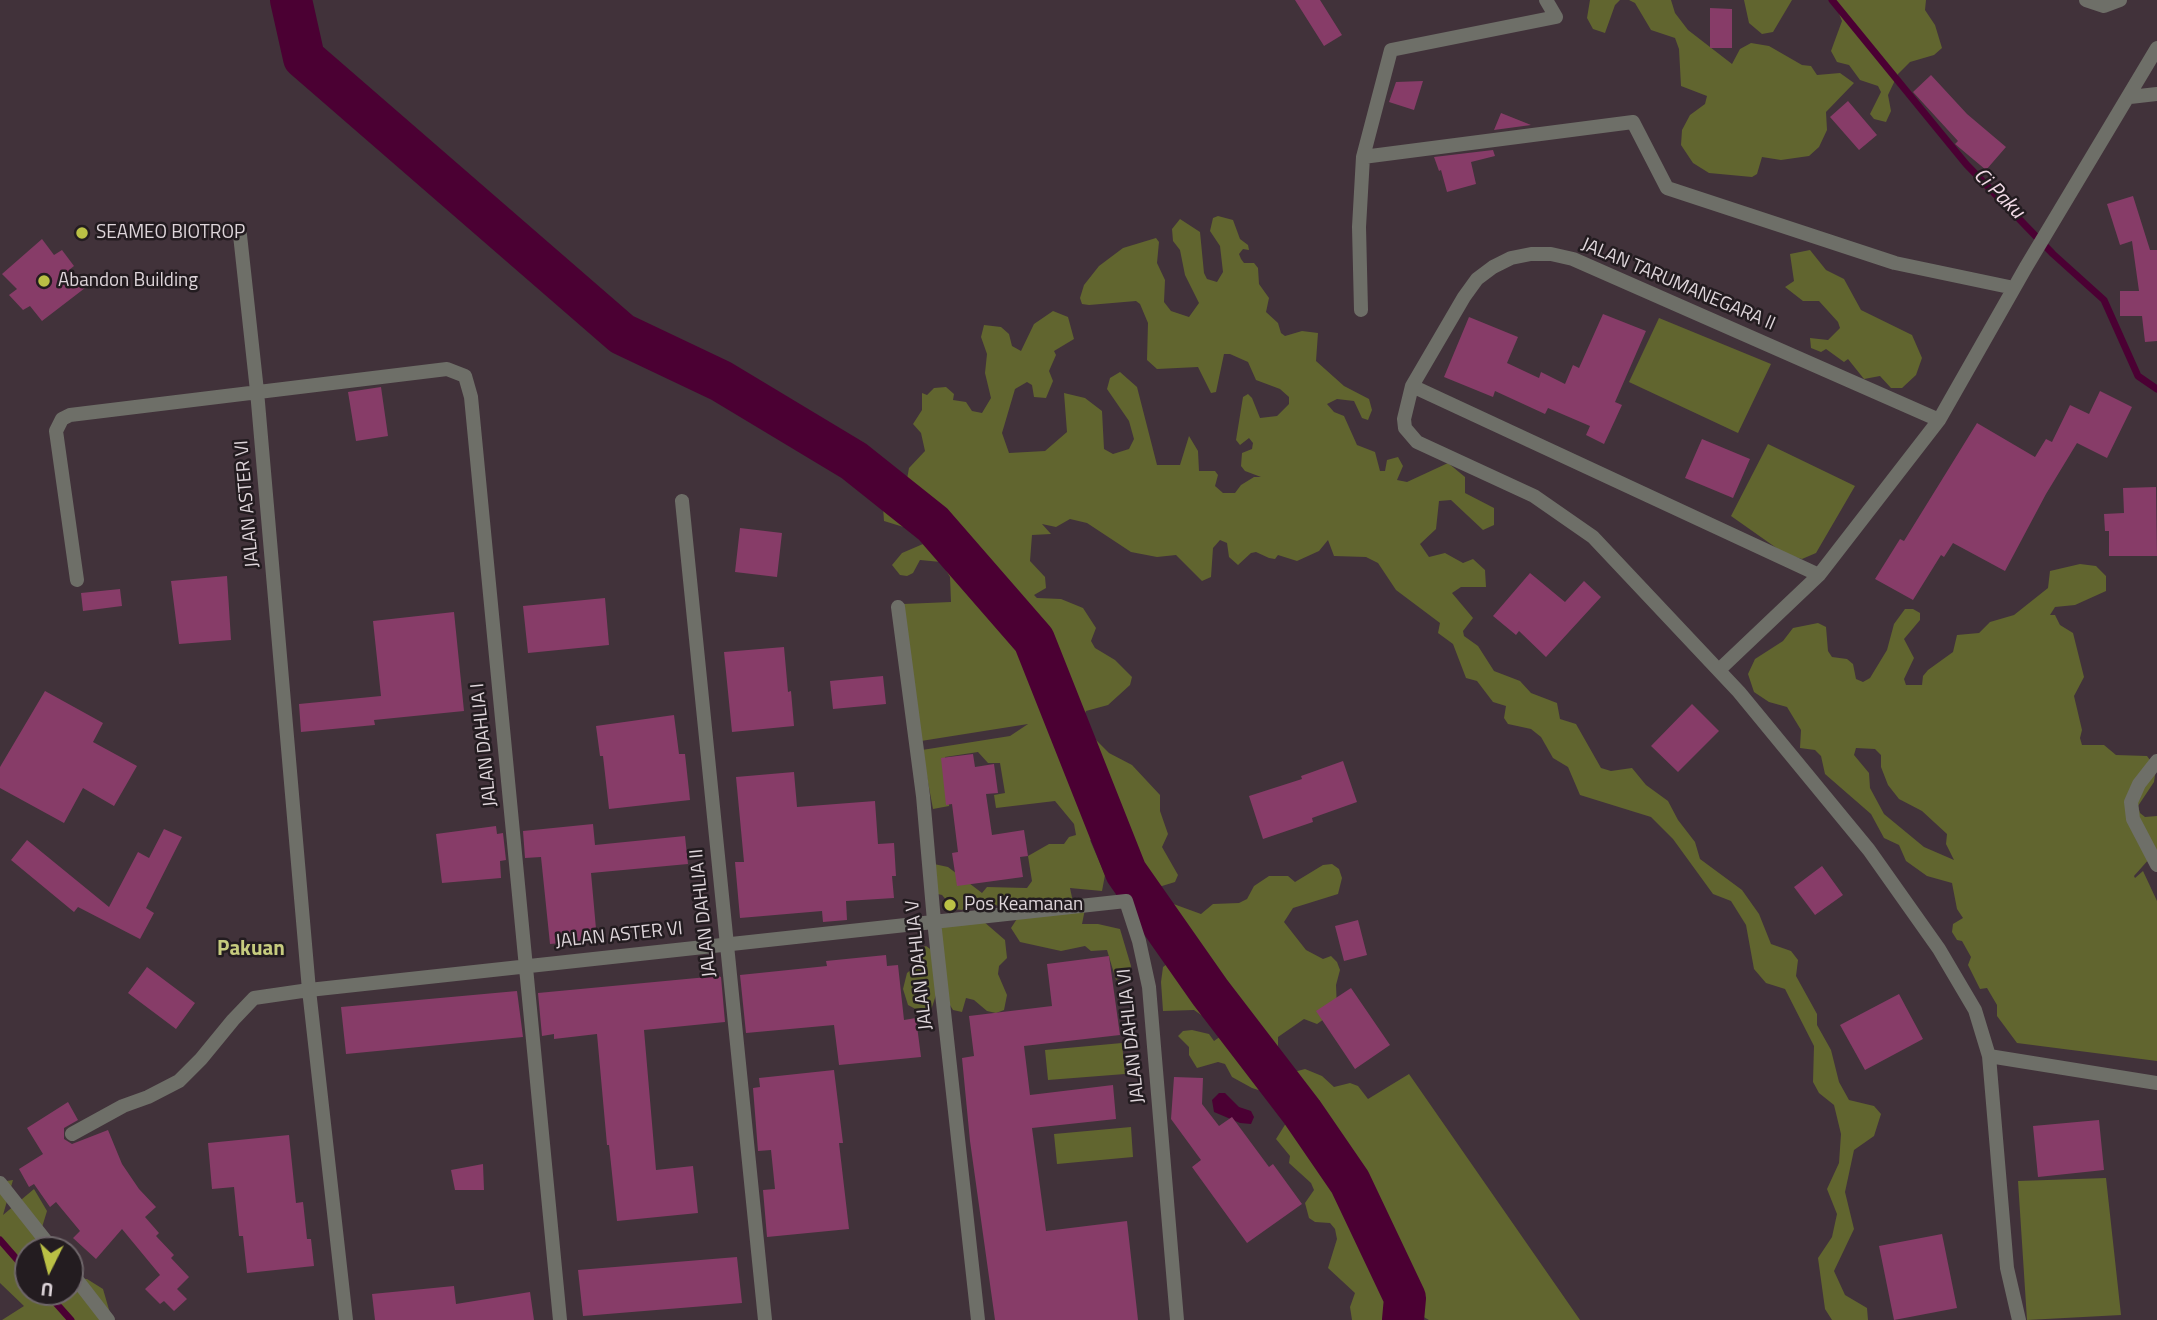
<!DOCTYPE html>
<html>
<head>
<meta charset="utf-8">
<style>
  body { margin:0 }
  #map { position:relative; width:2157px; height:1320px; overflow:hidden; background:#41323a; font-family:"Titillium Web",sans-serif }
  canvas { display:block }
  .north { position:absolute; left:14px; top:1236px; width:70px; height:70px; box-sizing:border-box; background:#231c20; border:2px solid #6e666a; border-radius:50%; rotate:186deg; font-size:19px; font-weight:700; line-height:28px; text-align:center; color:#ded5da }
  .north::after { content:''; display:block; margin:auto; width:24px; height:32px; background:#bac045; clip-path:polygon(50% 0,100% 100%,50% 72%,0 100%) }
</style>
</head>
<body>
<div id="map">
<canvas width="2157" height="1320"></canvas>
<div class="north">U</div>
</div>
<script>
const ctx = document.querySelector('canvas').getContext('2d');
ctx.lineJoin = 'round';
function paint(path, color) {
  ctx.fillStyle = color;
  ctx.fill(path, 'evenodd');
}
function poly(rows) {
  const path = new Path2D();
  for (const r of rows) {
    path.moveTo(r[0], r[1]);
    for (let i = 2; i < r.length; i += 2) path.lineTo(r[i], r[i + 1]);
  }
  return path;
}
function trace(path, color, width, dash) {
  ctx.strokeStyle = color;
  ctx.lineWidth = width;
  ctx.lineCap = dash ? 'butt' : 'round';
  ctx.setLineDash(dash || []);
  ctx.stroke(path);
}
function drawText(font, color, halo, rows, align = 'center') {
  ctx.font = font + ' "Titillium Web",sans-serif';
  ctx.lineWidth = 5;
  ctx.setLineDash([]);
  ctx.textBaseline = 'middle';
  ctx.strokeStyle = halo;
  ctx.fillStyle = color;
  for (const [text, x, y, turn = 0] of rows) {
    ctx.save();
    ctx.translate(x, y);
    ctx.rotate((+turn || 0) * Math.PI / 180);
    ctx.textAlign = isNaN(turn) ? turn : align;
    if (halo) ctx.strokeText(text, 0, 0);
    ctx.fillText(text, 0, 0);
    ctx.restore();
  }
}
paint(poly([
  [1590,0,1620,0,1615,5,1605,33,1593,29,1587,18],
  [1629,0,1671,0,1675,13,1688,30,1732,64,1740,49,1751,43,1769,46,1802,65,1811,66,1817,75,1840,73,1854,83,1826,112,1827,130,1819,147,1809,156,1781,160,1762,157,1757,174,1752,177,1709,173,1693,163,1681,145,1682,130,1690,115,1705,104,1707,96,1681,86,1679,49,1675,38,1651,30,1635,3],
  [1744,0,1792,0,1773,32,1762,34,1749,23],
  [1831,0,1926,0,1925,10,1935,25,1942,48,1934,55,1910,62,1898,74,1888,95,1891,111,1886,122,1874,119,1870,114,1881,92,1878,86,1860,80,1849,65,1837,62,1831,51,1842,21,1835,4],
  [1218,216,1233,220,1240,239,1248,245,1249,250,1243,249,1239,254,1241,259,1244,263,1254,263,1258,268,1259,284,1269,298,1266,312,1278,323,1281,333,1285,336,1302,331,1318,333,1316,361,1344,386,1369,399,1372,410,1368,420,1362,418,1354,401,1337,399,1327,404,1334,412,1344,416,1357,445,1375,452,1380,471,1385,471,1387,460,1398,457,1403,466,1397,480,1407,482,1448,463,1465,477,1465,493,1494,508,1494,525,1483,530,1451,500,1439,501,1436,529,1420,544,1429,557,1445,553,1463,563,1473,559,1485,570,1486,587,1461,587,1452,593,1473,618,1463,631,1464,636,1478,646,1494,671,1520,681,1531,693,1557,703,1560,719,1576,724,1601,768,1611,771,1632,768,1646,785,1668,801,1678,820,1695,842,1700,859,1742,890,1759,914,1771,944,1791,951,1798,960,1796,976,1817,1014,1817,1025,1831,1050,1839,1082,1849,1100,1874,1106,1881,1114,1874,1136,1854,1150,1845,1192,1854,1229,1834,1271,1845,1295,1867,1308,1868,1320,1832,1320,1825,1309,1818,1258,1832,1237,1837,1214,1827,1189,1839,1163,1841,1134,1834,1105,1819,1093,1813,1082,1814,1046,1785,989,1766,983,1754,969,1746,925,1731,901,1713,894,1673,839,1651,817,1580,795,1568,767,1553,758,1541,737,1531,729,1508,724,1504,718,1506,706,1493,702,1477,681,1466,678,1453,644,1438,633,1440,623,1396,590,1378,563,1366,557,1334,556,1328,540,1319,551,1297,561,1278,555,1275,559,1269,558,1256,552,1251,553,1238,565,1229,557,1227,543,1220,540,1213,548,1211,577,1202,581,1176,555,1157,557,1131,552,1087,523,1070,519,1056,527,1042,524,1051,534,1032,535,1030,561,1045,577,1046,588,1034,595,1037,598,1061,599,1083,608,1096,628,1091,641,1095,648,1115,660,1132,677,1130,685,1108,705,1086,711,1081,725,1109,753,1132,765,1160,795,1160,811,1168,834,1162,847,1178,875,1175,882,1162,886,1136,880,1122,883,1103,861,1096,842,1090,840,1105,875,1102,891,1070,888,1073,902,1085,909,1082,924,1098,924,1120,929,1131,966,1130,973,1116,980,1107,950,1091,951,1085,946,1061,951,1020,942,1011,928,1024,908,1016,904,1000,907,984,899,975,900,962,910,954,909,942,895,933,893,934,864,948,867,982,893,987,887,1027,888,1032,881,1028,856,1049,844,1064,844,1069,837,1076,835,1074,824,1055,801,996,808,994,795,1005,793,1000,763,988,763,978,752,945,757,949,806,933,809,922,750,1010,736,1028,724,921,741,903,604,951,602,950,577,941,562,920,560,913,573,907,576,900,575,892,565,902,553,923,544,910,529,884,521,883,507,878,503,912,497,927,515,943,520,953,529,948,514,924,506,907,479,909,468,925,451,921,433,913,424,922,410,922,393,927,395,934,388,946,387,954,394,953,400,966,402,972,411,982,413,991,398,985,373,987,354,981,337,984,325,1001,327,1009,334,1012,346,1021,351,1034,324,1053,311,1068,317,1074,339,1054,351,1056,355,1049,371,1053,381,1046,398,1034,397,1032,385,1027,382,1015,389,1002,433,1009,453,1045,451,1067,432,1064,393,1085,398,1102,411,1104,449,1113,454,1129,449,1134,439,1129,421,1107,389,1110,378,1120,372,1137,387,1157,465,1180,465,1189,436,1198,451,1199,471,1215,471,1218,475,1215,486,1223,493,1235,493,1241,485,1254,477,1261,477,1245,471,1241,466,1242,453,1252,449,1253,443,1249,438,1240,445,1236,440,1243,397,1248,394,1252,398,1260,418,1277,416,1289,404,1289,397,1280,389,1256,380,1248,362,1230,354,1224,354,1216,392,1211,393,1198,367,1157,369,1147,360,1148,323,1140,304,1136,301,1089,305,1082,304,1080,298,1084,285,1099,266,1123,248,1156,238,1159,242,1157,263,1165,280,1164,302,1171,311,1189,317,1199,303,1185,275,1180,250,1173,241,1172,229,1180,219,1200,232,1204,273,1207,279,1217,282,1223,272,1220,246,1210,231,1213,218],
  [1810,250,1826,270,1844,279,1861,310,1912,335,1922,358,1916,375,1902,388,1891,388,1880,376,1864,379,1848,359,1844,362,1826,349,1821,352,1811,348,1810,338,1828,340,1840,328,1838,322,1819,301,1803,301,1785,287,1794,281,1790,254],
  [1659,318,1771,364,1738,433,1629,382],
  [1768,444,1855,486,1816,553,1802,559,1785,554,1731,516],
  [2080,564,2096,566,2106,576,2106,591,2075,605,2055,607,2050,615,2055,615,2060,625,2073,633,2084,677,2074,696,2082,730,2080,738,2082,745,2104,745,2116,755,2147,756,2156,768,2154,782,2138,806,2140,813,2145,817,2157,816,2157,860,2150,858,2134,876,2135,878,2143,871,2157,901,2157,1061,2017,1043,1997,1016,1997,1005,1987,988,1980,989,1968,965,1971,957,1962,941,1957,940,1952,932,1953,924,1963,918,1957,909,1952,883,1927,876,1906,861,1899,845,1884,838,1871,814,1825,774,1821,756,1815,750,1800,748,1801,730,1787,707,1769,702,1754,692,1748,674,1755,659,1783,641,1793,628,1818,623,1826,627,1828,651,1832,657,1847,659,1853,664,1856,679,1863,682,1870,678,1887,650,1894,624,1905,609,1913,609,1920,613,1920,620,1904,639,1914,658,1904,679,1906,685,1922,685,1923,676,1928,670,1953,652,1957,635,1979,633,1990,622,2014,615,2048,588,2050,571],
  [1856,748,1875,749,1881,755,1881,767,1888,785,1899,799,1922,811,1947,834,1946,844,1954,860,1924,847,1884,814,1870,788,1869,773,1854,755],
  [1332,864,1339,869,1342,878,1338,894,1293,908,1284,922,1306,950,1323,959,1331,956,1337,962,1340,970,1336,985,1337,1010,1317,1024,1304,1019,1278,1037,1278,1046,1284,1067,1290,1073,1305,1069,1322,1076,1334,1087,1350,1083,1358,1086,1368,1099,1409,1074,1580,1320,1429,1320,1411,1310,1410,1320,1352,1320,1350,1307,1355,1293,1328,1268,1337,1239,1335,1229,1330,1223,1315,1222,1309,1218,1305,1203,1314,1190,1311,1183,1289,1163,1290,1156,1276,1139,1288,1120,1284,1105,1274,1095,1252,1088,1232,1077,1225,1064,1218,1062,1197,1068,1189,1055,1189,1047,1178,1036,1183,1031,1192,1030,1209,1034,1214,1041,1221,1036,1220,1028,1194,1010,1163,1011,1161,982,1163,967,1178,956,1176,949,1146,927,1151,920,1163,918,1159,904,1168,902,1201,914,1213,904,1239,903,1247,899,1254,886,1269,876,1288,876,1295,882,1323,865],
  [983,921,1005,940,1007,958,999,966,998,974,1007,995,1004,1010,996,1013,987,1011,974,1000,966,998,962,1012,953,1010,948,1002,941,980,931,1010,923,1013,908,1005,903,989,907,973,913,968,912,951,926,946,937,954,940,929,954,922],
  [1122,1043,1125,1074,1048,1080,1045,1050],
  [1131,1127,1133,1157,1057,1164,1054,1134],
  [2106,1178,2121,1315,2027,1320,2018,1181],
  [13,1180,3,1215,34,1189,47,1211,35,1250,28,1250,28,1292,70,1292,70,1278,87,1279,103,1289,112,1320,2,1320,24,1306,0,1283,0,1182]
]), '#61652f');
paint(poly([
  [1219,1093,1225,1093,1239,1107,1251,1111,1254,1117,1251,1124,1240,1123,1214,1112,1212,1100]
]), '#4b0033');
trace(poly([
  [1832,0,1966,164,2053,254,2104,300,2138,376,2157,389],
  [0,1240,28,1272],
  [46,1292,71,1320]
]), '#4b0033', 7);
trace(poly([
  [291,0,304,58,622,334,721,381,854,461,933,524,1034,640,1126,872,1210,992,1302,1112,1350,1182,1405,1298,1403,1320]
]), '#4b0033', 42);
paint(poly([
  [1295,0,1320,0,1342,35,1324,46],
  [1710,8,1732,9,1732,48,1710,48],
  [1931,75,1967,114,2006,147,1986,170,1955,144,1958,141,1913,92],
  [1423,81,1414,110,1389,102,1396,82],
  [1848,101,1877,135,1859,150,1830,117],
  [1501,113,1531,125,1494,130],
  [1493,150,1495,156,1471,162,1476,184,1447,192,1441,170,1439,171,1434,157],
  [2133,196,2150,250,2157,250,2157,341,2145,342,2142,316,2120,316,2120,291,2139,291,2132,241,2120,245,2107,204],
  [42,239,54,255,62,250,74,266,69,270,85,288,42,321,30,306,23,310,9,295,17,289,2,274],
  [1603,314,1646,331,1615,402,1622,405,1604,444,1586,435,1590,426,1548,408,1545,414,1495,391,1493,397,1444,377,1469,317,1518,337,1507,363,1539,378,1541,372,1565,384,1573,365,1579,368],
  [381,387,388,436,356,441,348,392],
  [2100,391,2132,407,2107,458,2077,443,2046,494,2005,571,1953,543,1944,557,1941,555,1913,600,1875,579,1900,539,1904,541,1977,423,2035,457,2046,439,2052,442,2070,405,2089,414],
  [1702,439,1750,459,1733,498,1685,478],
  [2156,487,2157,556,2109,556,2109,531,2105,531,2104,514,2124,513,2123,488],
  [740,528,782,533,777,577,735,572],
  [1530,573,1565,602,1584,581,1601,597,1546,657,1519,631,1516,635,1493,616],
  [227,576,231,640,179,644,171,581],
  [120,589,122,606,83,611,81,593],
  [605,598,609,645,528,653,523,606],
  [454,612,464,711,374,720,375,725,301,732,299,704,381,696,373,621],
  [784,647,788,692,791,691,794,726,732,732,724,652],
  [883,676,886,704,833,709,830,681],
  [45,691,103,723,93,742,137,766,114,806,83,788,64,823,0,788,0,767],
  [1692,704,1719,731,1678,772,1651,746],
  [674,715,679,754,685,754,690,800,609,809,603,756,600,756,596,726],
  [973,754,975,767,994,764,998,793,986,794,992,835,1024,830,1028,856,1020,857,1023,877,957,886,952,853,958,852,952,804,946,805,941,758],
  [1343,761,1357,802,1312,818,1313,822,1263,839,1249,796,1302,779,1301,776],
  [794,772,797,807,875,801,878,844,894,843,896,876,892,876,894,898,846,901,847,920,823,922,822,911,740,918,735,862,744,862,736,777],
  [593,824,595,845,685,836,688,864,591,873,597,940,550,944,541,857,525,858,523,831],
  [496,826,497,834,503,833,506,860,500,861,501,878,442,883,436,834],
  [164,829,182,837,146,908,154,913,140,939,78,907,74,912,11,860,27,840,109,907,138,852,149,858],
  [1822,866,1843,895,1815,915,1794,887],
  [1358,920,1367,955,1344,961,1335,926],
  [886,955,887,966,898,965,904,1020,916,1018,921,1057,839,1065,834,1025,746,1033,740,975,827,966,826,961],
  [1109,956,1120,1035,1024,1046,1030,1095,1113,1085,1116,1119,1032,1128,1046,1231,1127,1221,1138,1320,995,1320,970,1141,962,1058,974,1056,969,1016,1052,1006,1047,964],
  [147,967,195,1003,176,1029,128,993],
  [718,976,721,977,725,1022,644,1030,656,1170,693,1166,698,1213,617,1221,609,1145,607,1145,597,1034,554,1039,554,1034,542,1036,538,993],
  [1351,988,1390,1045,1355,1069,1316,1011],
  [517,991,523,1037,346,1054,341,1007],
  [1899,994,1923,1039,1865,1070,1840,1025],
  [834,1070,843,1143,839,1143,849,1229,767,1237,763,1190,775,1189,771,1150,758,1151,753,1088,760,1087,759,1078],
  [1174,1077,1203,1078,1202,1104,1219,1126,1232,1117,1269,1167,1273,1164,1302,1204,1247,1243,1192,1167,1201,1160,1171,1119],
  [68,1102,78,1120,64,1128,64,1139,72,1144,108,1130,122,1164,139,1189,156,1207,145,1217,159,1233,156,1236,174,1255,171,1258,189,1277,177,1289,187,1299,174,1311,164,1301,160,1304,145,1289,160,1275,122,1229,96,1259,73,1238,80,1231,56,1202,50,1207,34,1184,29,1187,19,1169,43,1154,27,1128],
  [2099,1120,2104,1170,2038,1177,2033,1126],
  [289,1135,296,1203,303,1202,307,1239,311,1239,314,1266,247,1273,243,1236,239,1236,234,1187,212,1189,208,1143],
  [483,1164,484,1190,455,1190,451,1170],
  [1942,1234,1957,1308,1894,1320,1879,1246],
  [737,1257,742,1303,583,1316,578,1270],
  [454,1286,456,1304,530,1292,534,1320,375,1320,372,1294]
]), '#873c68');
trace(poly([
  [2086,0,2104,6,2120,0],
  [2130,97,2157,94],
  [1363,157,1391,50,1556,17,1546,0],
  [240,235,257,391,309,990,346,1320],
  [1361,310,1359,227,1363,157,1633,122,1667,188,1895,263,2014,288],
  [1412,386,1819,575],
  [1939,420,1573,259,1551,254,1531,254,1511,258,1493,267,1477,279,1464,297,1412,386,1404,419,1405,428,1417,442,1534,496,1593,537,1739,692,1869,850,1939,949,1975,1010,1989,1056,2007,1268,2019,1320],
  [682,501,765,1320],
  [77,580,56,431,62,419,70,415,447,369,465,376,471,397,560,1320],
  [898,607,923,796,934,921,978,1320],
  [1720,669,1819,575,1939,420,2026,267,2157,48],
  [2157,761,2139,784,2131,802,2133,819,2157,865],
  [1989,1056,2157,1083],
  [72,1134,123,1106,148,1097,179,1081,201,1059,233,1020,254,998,309,990,1126,901,1139,941,1149,987,1177,1320],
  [0,1183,53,1250],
  [70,1271,108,1320]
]), '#6e6f68', 14);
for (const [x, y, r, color] of [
  [82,233,7,"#bac045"],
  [44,281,7,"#bac045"],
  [950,905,7,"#bac045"]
]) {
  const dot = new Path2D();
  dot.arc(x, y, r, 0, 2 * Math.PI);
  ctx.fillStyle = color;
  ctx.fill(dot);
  trace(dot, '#231c20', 2.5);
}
drawText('19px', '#ded5da', '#231c20', [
  ["SEAMEO BIOTROP",96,233],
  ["Abandon Building",58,281],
  ["Pos Keamanan",964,905]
], 'left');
drawText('19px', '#ded5da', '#231c20', [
  ["JALAN TARUMANEGARA II",1678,285,23],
  ["JALAN ASTER VI",248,504,-95],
  ["JALAN DAHLIA I",485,745,-96],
  ["JALAN DAHLIA II",704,913,-96],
  ["JALAN ASTER VI",619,936,-6],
  ["JALAN DAHLIA V",920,965,-96],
  ["JALAN DAHLIA VI",1132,1036,-96]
]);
drawText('italic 21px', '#f2dbe7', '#231c20', [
  ["Ci Paku",1998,194,45]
]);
drawText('bold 21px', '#c6cb7e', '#231c20', [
  ["Pakuan",251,950]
]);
</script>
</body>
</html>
